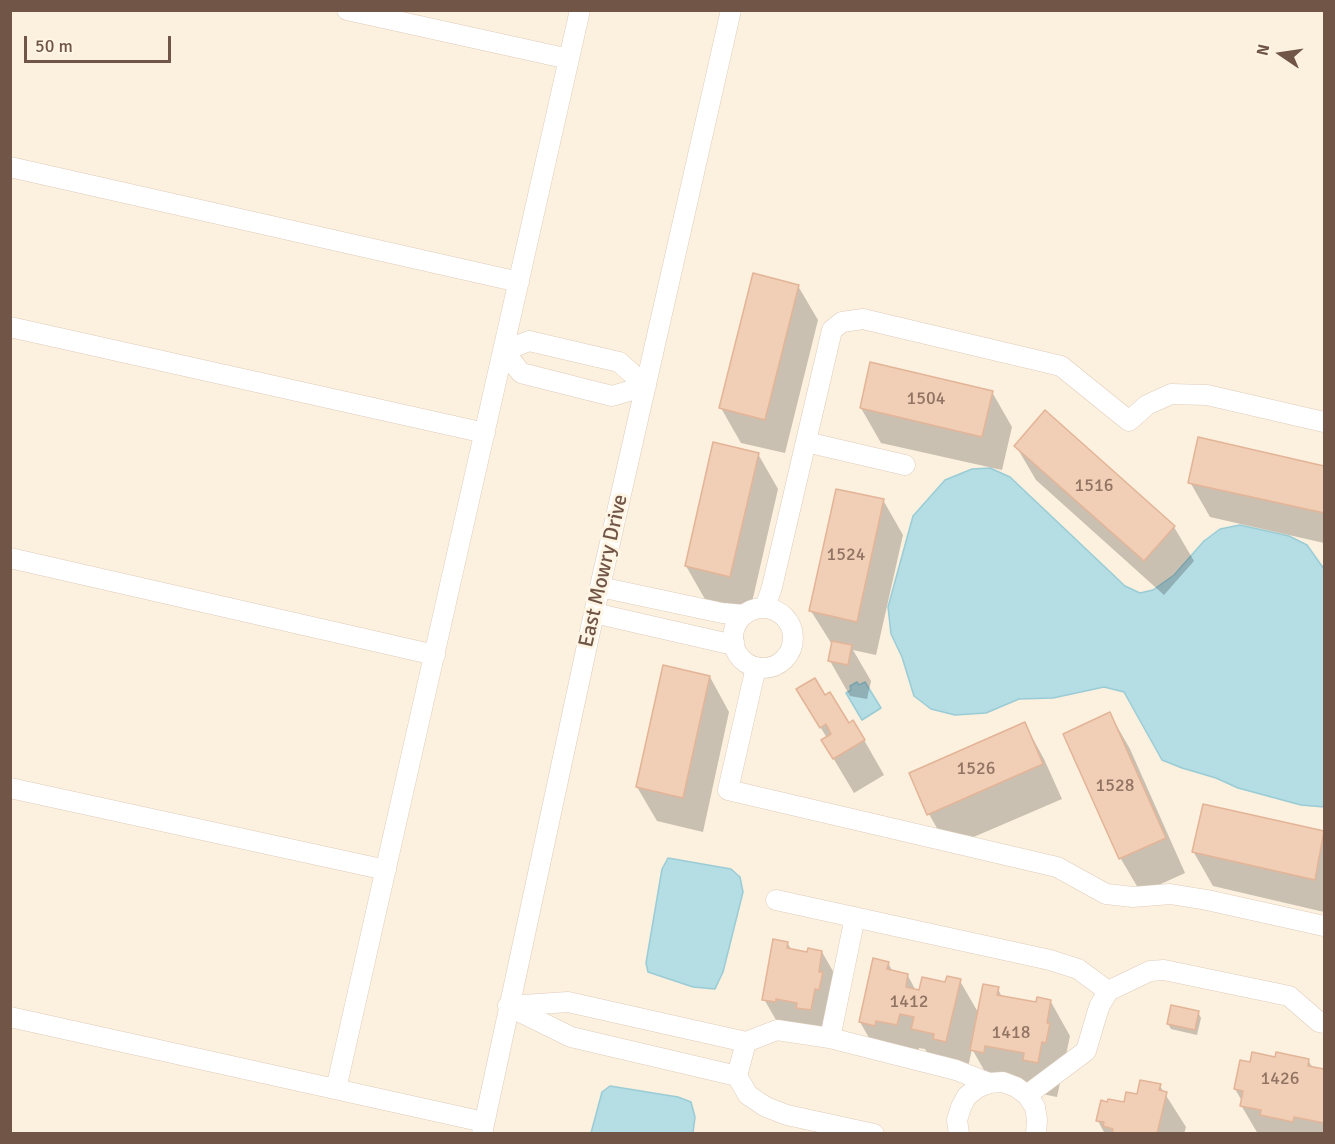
<!DOCTYPE html>
<html>
<head>
<meta charset="utf-8">
<style>
  body { margin:0 }
  #map { position:relative; width:1335px; height:1144px; overflow:hidden; background:#fcf0de; font-family:Signika,sans-serif }
  canvas { display:block }
  .frame { position:absolute; inset:0; border:12px solid #715647; pointer-events:none }
  .north { position:absolute; left:1251px; top:24px; width:60px; height:60px; -webkit-text-stroke:4px #fff5e4; paint-order:stroke; rotate:283deg; font-size:16px; font-weight:700; line-height:24px; text-align:center; color:#715647 }
  .north::after { content:''; display:block; margin:auto; width:21px; height:27px; background:#715647; clip-path:polygon(50% 0,100% 100%,50% 72%,0 100%) }
  .scale { position:absolute; left:24px; top:36px; width:147px; height:27px; box-sizing:border-box; border:3px solid #715647; border-top:0; padding-left:8px; font-size:18px; line-height:21px; white-space:nowrap; color:#715647; -webkit-text-stroke:4px #fff5e4; paint-order:stroke }
</style>
</head>
<body>
<div id="map">
<canvas width="1335" height="1144"></canvas>
<div class="frame"></div>
<div class="north">N</div>
<div class="scale">50 m</div>
</div>
<script>
const ctx = document.querySelector('canvas').getContext('2d');
ctx.lineJoin = 'round';
function paint(path, color) {
  ctx.fillStyle = color;
  ctx.fill(path, 'evenodd');
}
function poly(rows) {
  const path = new Path2D();
  for (const r of rows) {
    if (r.length === 3) {
      path.moveTo(r[0] + r[2], r[1]);
      path.arc(r[0], r[1], r[2], 0, 2 * Math.PI);
      continue;
    }
    path.moveTo(r[0], r[1]);
    for (let i = 2; i < r.length; i += 2) path.lineTo(r[i], r[i + 1]);
  }
  return path;
}
function trace(path, color, width, dash) {
  ctx.strokeStyle = color;
  ctx.lineWidth = width;
  ctx.lineCap = dash ? 'butt' : 'round';
  ctx.setLineDash(dash || []);
  ctx.stroke(path);
}
function drawText(font, color, halo, rows, align = 'center') {
  ctx.font = font + ' Signika,sans-serif';
  ctx.lineWidth = 6;
  ctx.setLineDash([]);
  ctx.textBaseline = 'middle';
  ctx.strokeStyle = halo;
  ctx.fillStyle = color;
  for (const [text, x, y, turn = 0] of rows) {
    ctx.save();
    ctx.translate(x, y);
    ctx.rotate((+turn || 0) * Math.PI / 180);
    ctx.textAlign = isNaN(turn) ? turn : align;
    if (halo) ctx.strokeText(text, 0, 0);
    ctx.fillText(text, 0, 0);
    ctx.restore();
  }
}
const water = poly([
  [990,468,1010,477,1125,586,1140,593,1153,590,1174,575,1204,541,1220,529,1240,525,1289,536,1307,545,1324,569,1324,807,1301,805,1238,788,1216,778,1182,768,1162,760,1124,692,1104,687,1053,698,1019,699,986,713,955,715,931,709,914,696,902,657,891,634,888,607,913,516,945,480,972,469,990,468],
  [857,682,859,685,865,682,881,708,862,720,846,693,851,690,850,686,857,682],
  [668,858,731,869,740,877,743,892,723,972,715,989,693,987,648,972,646,963,662,869,668,858],
  [610,1086,678,1097,691,1102,695,1117,693,1133,591,1133,602,1092,610,1086]
]);
paint(water, '#b4dde4');
trace(water, '#9accd6', 1.5);
paint(poly([
  [798,286,818,320,785,453,741,443,721,408],
  [992,392,1012,427,1002,470,881,443,861,408],
  [1199,439,1324,467,1324,543,1210,517,1190,482],
  [1016,446,1174,527,1194,561,1164,595,1036,480],
  [758,454,778,489,750,611,706,601,686,566],
  [883,500,903,535,876,655,853,650,871,681,867,699,850,696,830,661,833,646,811,611],
  [710,677,729,712,703,832,657,821,637,787],
  [798,690,824,697,864,740,884,775,854,793,823,741,827,738],
  [1110,714,1130,749,1185,873,1141,893,1121,859,1065,734],
  [1025,724,1044,759,1062,799,948,848,929,814],
  [1204,805,1324,833,1324,912,1213,886,1193,851],
  [787,943,792,950,808,953,822,952,842,987,842,1008,815,1037,784,1034,764,999],
  [888,963,893,972,908,976,916,991,960,981,979,1014,998,989,1002,997,1037,1004,1051,1002,1070,1036,1057,1097,992,1084,972,1049,966,1076,933,1063,925,1049,919,1048,917,1059,880,1057,860,1022],
  [1198,1012,1201,1018,1197,1035,1171,1029,1168,1024],
  [1276,1058,1308,1060,1313,1068,1324,1071,1324,1134,1258,1134,1241,1105,1242,1101,1235,1089,1251,1064],
  [1160,1086,1186,1127,1184,1134,1105,1134,1098,1121,1138,1096]
]), '#0003');
const building = poly([
  [753,273,799,285,765,420,719,408,753,273],
  [870,362,993,391,982,437,860,408,870,362],
  [1045,410,1175,526,1144,561,1014,446,1045,410],
  [1198,437,1324,466,1324,513,1188,483,1198,437],
  [713,442,759,453,730,577,685,566,713,442],
  [836,489,884,499,857,622,809,611,836,489],
  [832,641,852,645,848,665,828,661,832,641],
  [663,665,710,676,683,798,636,787,663,665],
  [815,678,825,695,830,692,849,723,853,720,865,740,833,759,821,740,831,734,826,724,820,728,796,689,815,678],
  [1110,712,1166,838,1119,859,1063,734,1110,712],
  [1025,722,1043,764,927,815,909,773,1025,722],
  [1203,804,1324,831,1315,880,1192,852,1203,804],
  [773,939,788,942,787,948,807,952,808,948,822,951,819,972,823,972,819,990,815,989,811,1010,796,1008,797,1003,776,999,776,1002,762,1000,773,939],
  [873,958,889,962,887,969,908,974,906,987,919,990,922,977,945,982,947,976,961,979,946,1042,933,1039,934,1034,911,1029,914,1017,900,1014,897,1025,876,1021,875,1026,859,1022,873,958],
  [983,984,999,987,997,995,1036,1002,1037,997,1051,1000,1047,1023,1050,1023,1046,1043,1042,1042,1038,1063,1023,1060,1024,1053,985,1046,984,1053,970,1050,983,984],
  [1171,1005,1199,1011,1195,1030,1167,1024,1171,1005],
  [1252,1052,1275,1057,1276,1052,1309,1059,1308,1066,1324,1069,1324,1123,1294,1117,1293,1122,1260,1115,1261,1110,1240,1106,1243,1091,1234,1089,1240,1060,1250,1062,1252,1052],
  [1140,1080,1161,1084,1159,1090,1167,1092,1157,1134,1112,1134,1113,1129,1103,1126,1104,1122,1096,1121,1101,1100,1107,1102,1108,1099,1124,1102,1126,1092,1137,1094,1140,1080]
]);
paint(building, '#f1ceb6');
trace(building, '#e3b497', 1.5);
const minor = poly([
  [347,10,569,59],
  [10,167,519,282],
  [10,327,485,433],
  [529,341,619,362,646,386,612,396,521,373,504,351,529,341],
  [806,442,905,465],
  [10,558,435,655],
  [600,587,722,613,744,615],
  [765,608,772,587,832,330,842,322,863,319,1061,366,1129,421,1147,405,1171,394,1207,395,1324,422],
  [763,638,30],
  [594,613,725,643,734,642],
  [756,667,728,790,1057,867,1106,894,1133,897,1170,894,1207,900,1324,926],
  [10,788,386,870],
  [776,900,1050,960,1078,969,1108,991],
  [508,1006,568,1002,746,1042,777,1030,830,1038,956,1070,989,1083],
  [508,1006,571,1037,737,1076],
  [10,1017,484,1122],
  [830,1038,855,917],
  [746,1042,737,1076,748,1095,766,1107,787,1115,874,1134],
  [336,1089,580,10],
  [1027,1095,1086,1051,1099,1007,1108,991,1150,971,1164,970,1289,996,1319,1022,1324,1023],
  [482,1134,594,613,731,10],
  [959,1134,957,1120,961,1107,967,1096,977,1088,989,1083,1003,1082,1016,1087,1027,1095,1035,1107,1037,1120,1036,1134]
]);
trace(minor, '#dfccbb', 21);
trace(minor, '#fff', 20);
drawText('18px', '#917463', null, [
  ["1504",926,399],
  ["1516",1094,486],
  ["1524",846,555],
  ["1526",976,769],
  ["1528",1115,786],
  ["1412",909,1002],
  ["1418",1011,1033],
  ["1426",1280,1079]
]);
drawText('21px', '#715647', '#fff5e4', [
  ["East Mowry Drive",604,571,-77]
]);
</script>
</body>
</html>
